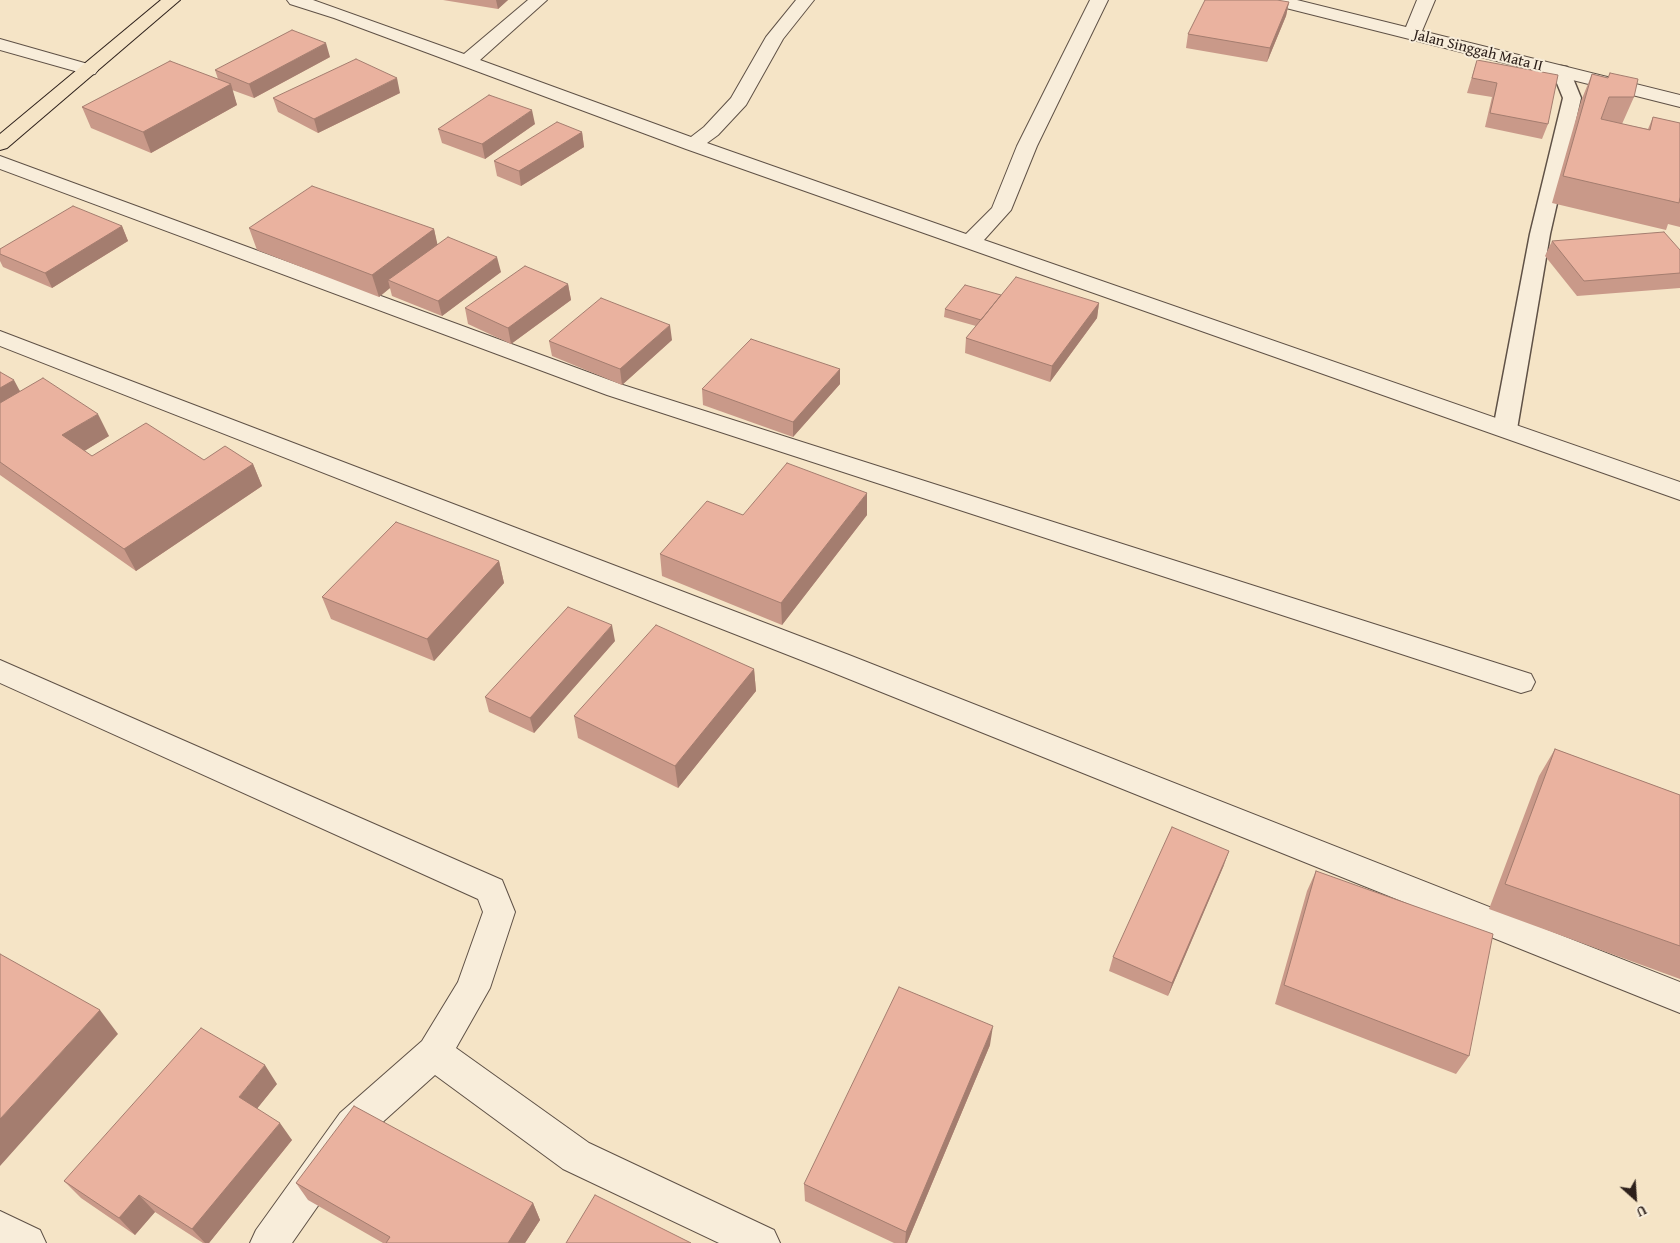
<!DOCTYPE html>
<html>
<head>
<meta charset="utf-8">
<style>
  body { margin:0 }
  #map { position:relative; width:1680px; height:1243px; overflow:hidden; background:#f5e4c6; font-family:"Gentium Book Plus",serif }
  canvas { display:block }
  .north { position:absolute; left:1610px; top:1173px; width:50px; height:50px; -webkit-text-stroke:4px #f8edda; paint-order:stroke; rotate:154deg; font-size:14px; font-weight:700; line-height:20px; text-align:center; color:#2d201b }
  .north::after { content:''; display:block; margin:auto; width:18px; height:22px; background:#2d201b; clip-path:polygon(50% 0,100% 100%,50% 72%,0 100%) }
</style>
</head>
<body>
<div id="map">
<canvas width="1680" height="1243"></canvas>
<div class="north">U</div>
</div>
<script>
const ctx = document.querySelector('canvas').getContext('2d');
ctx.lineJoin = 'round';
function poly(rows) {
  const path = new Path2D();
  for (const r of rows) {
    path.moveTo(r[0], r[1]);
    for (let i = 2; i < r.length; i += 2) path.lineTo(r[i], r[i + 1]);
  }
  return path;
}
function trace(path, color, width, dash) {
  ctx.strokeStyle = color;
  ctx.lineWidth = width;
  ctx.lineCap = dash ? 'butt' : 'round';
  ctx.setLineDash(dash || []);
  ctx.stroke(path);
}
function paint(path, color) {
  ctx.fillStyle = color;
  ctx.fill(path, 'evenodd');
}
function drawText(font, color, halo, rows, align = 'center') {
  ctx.font = font + ' "Gentium Book Plus",serif';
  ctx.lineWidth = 4;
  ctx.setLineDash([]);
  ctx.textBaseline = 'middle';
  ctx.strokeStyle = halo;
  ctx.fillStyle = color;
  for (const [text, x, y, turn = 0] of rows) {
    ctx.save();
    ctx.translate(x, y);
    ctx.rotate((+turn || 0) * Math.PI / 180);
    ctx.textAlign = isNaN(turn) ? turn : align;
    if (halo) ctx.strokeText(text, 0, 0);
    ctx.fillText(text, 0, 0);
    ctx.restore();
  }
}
const service = poly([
  [1561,66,1567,67,1570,71,1581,98,1550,234,1517,429,1513,434,1505,437,1497,434,1493,429,1530,234,1563,98,1552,71,1555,67,1561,66]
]);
const minor = poly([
  [287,0,313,0,464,54,528,0,547,0,480,60,691,137,704,127,731,98,766,37,796,0,814,0,783,39,746,105,718,135,707,143,966,234,992,208,1017,146,1090,0,1108,0,1037,146,1011,210,984,240,1680,482,1680,500,686,149,334,18,290,4,287,0],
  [1267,0,1297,0,1406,27,1417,0,1435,0,1422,31,1680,95,1680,107,1270,4,1267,0],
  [0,39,95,66,98,70,95,74,89,75,0,50,0,39],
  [0,156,623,385,1531,674,1535,682,1531,690,1521,693,607,395,0,169,0,156],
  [0,331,849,655,1680,982,1680,1013,829,671,0,346,0,331],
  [0,660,502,880,515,912,490,988,456,1048,589,1143,774,1230,780,1243,719,1243,563,1169,435,1075,366,1137,292,1243,250,1243,256,1230,340,1113,422,1041,458,982,483,912,478,899,0,683,0,660],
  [0,1211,40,1230,46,1243,0,1243,0,1211]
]);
const trunk = poly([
  [161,0,180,0,7,148,0,150,0,134,161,0]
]);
trace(service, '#5f5146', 3);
trace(minor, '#5f5146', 2);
trace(trunk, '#2d201b', 2);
paint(service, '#f8edda');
paint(minor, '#f8edda');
paint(trunk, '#f5e4c6');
paint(poly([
  [443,0,508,0,498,9],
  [1289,2,1286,16,1267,62,1186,48,1188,34],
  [330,57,254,98,232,90,237,105,151,153,91,128,82,107,218,79,215,70],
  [1477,60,1548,124,1542,139,1485,127,1492,97,1467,93],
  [1610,73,1634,97,1622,124,1648,129,1653,117,1680,123,1680,227,1668,224,1666,230,1552,203,1581,101,1592,74,1608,78],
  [400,93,318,133,278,112,273,98],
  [535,124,485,159,442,143,438,129],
  [582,132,584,147,521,186,497,176,494,161],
  [122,226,128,241,52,288,3,267,0,261,0,249],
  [249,228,434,229,437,245,501,272,442,316,392,296,390,288,379,297,257,250],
  [1552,241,1680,250,1680,288,1577,296,1545,256],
  [568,284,571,300,511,344,468,324,465,308],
  [1001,295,1099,303,1097,318,1050,382,965,353,966,338,976,326,944,317,945,309],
  [672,340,622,385,552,356,549,341],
  [0,372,20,391,109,436,84,451,92,456,204,460,253,464,262,486,136,571,0,475],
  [840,384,793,437,703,405,702,389],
  [743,515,867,515,782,625,662,576,660,554],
  [499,561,504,583,434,661,331,619,322,597],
  [615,641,534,733,489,712,485,697],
  [754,669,756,691,678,788,578,738,574,716],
  [1555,749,1680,795,1680,979,1489,909,1539,776],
  [1224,865,1168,996,1109,971,1113,957],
  [1316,871,1469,1056,1456,1074,1275,1004,1307,891],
  [990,1045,907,1243,894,1243,805,1201,804,1184],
  [277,1084,257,1108,292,1140,209,1243,203,1243,155,1212,135,1235,81,1198,64,1181],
  [296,1183,533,1203,540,1220,525,1243,383,1243,308,1200]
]), '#c99989');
paint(poly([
  [496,0,508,0,498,9],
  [1289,2,1286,16,1267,62,1270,48],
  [326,43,330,57,254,98,249,84],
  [397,78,400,93,318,133,314,119],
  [231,84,237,105,151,153,143,132],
  [532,110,535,124,485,159,482,144],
  [582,132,584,147,521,186,519,171],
  [122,226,128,241,52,288,45,273],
  [434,229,439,251,388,280,390,288,379,297,372,275],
  [497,257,501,272,442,316,438,301],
  [568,284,571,300,511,344,508,328],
  [1099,303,1097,318,1050,382,1052,366],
  [670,325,672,340,622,385,620,369],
  [840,369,840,384,793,437,793,422],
  [14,380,22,395,0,409,0,388],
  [98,414,109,436,73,458,62,435],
  [253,464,262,486,136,571,124,549],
  [867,493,867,515,782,625,781,603],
  [499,561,504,583,434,661,427,639],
  [612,625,615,641,534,733,530,718],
  [754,669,756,691,678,788,675,766],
  [1229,851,1224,865,1168,996,1172,983],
  [100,1010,118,1034,0,1166,0,1119],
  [993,1026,990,1045,907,1243,905,1243,906,1232],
  [265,1065,277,1084,252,1115,239,1097],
  [280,1123,292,1140,209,1243,205,1243,192,1229],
  [139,1195,155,1212,135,1235,119,1218],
  [533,1203,540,1220,525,1243,508,1243]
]), '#a47d6f');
const building = poly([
  [1205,0,1277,0,1289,2,1270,48,1188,34,1205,0],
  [292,30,326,43,249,84,215,70,292,30],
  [356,59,397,78,314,119,273,98,356,59],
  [1477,60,1558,75,1548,124,1490,113,1497,83,1472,78,1477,60],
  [170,61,231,84,143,132,82,107,170,61],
  [1610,73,1638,79,1634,97,1609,97,1601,119,1650,130,1653,117,1680,123,1680,197,1679,203,1563,176,1592,74,1608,78,1610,73],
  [489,95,532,110,482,144,438,129,489,95],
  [557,122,582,132,519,171,494,161,557,122],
  [312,186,434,229,372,275,249,228,312,186],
  [73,206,122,226,45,273,0,254,0,249,73,206],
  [1664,232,1680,250,1680,273,1584,281,1552,241,1664,232],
  [448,237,497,257,438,301,388,280,448,237],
  [525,266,568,284,508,328,465,308,525,266],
  [1016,277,1099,303,1052,366,966,338,1016,277],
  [965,285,1001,295,981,320,945,309,965,285],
  [601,298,670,325,620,369,549,341,601,298],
  [751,339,840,369,793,422,702,389,751,339],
  [0,372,14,380,0,388,0,372],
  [43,378,98,414,62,435,92,456,146,423,204,460,225,446,253,464,124,549,0,462,0,403,43,378],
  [787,463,867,493,781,603,660,554,707,501,743,515,787,463],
  [396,522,499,561,427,639,322,597,396,522],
  [568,607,612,625,530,718,485,697,568,607],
  [656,625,754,669,675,766,574,716,656,625],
  [1555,749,1680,795,1680,946,1505,884,1555,749],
  [1172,827,1229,851,1172,983,1113,957,1172,827],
  [1316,871,1493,934,1469,1056,1284,985,1316,871],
  [0,954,100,1010,0,1119,0,954],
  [899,987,993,1026,906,1232,804,1184,899,987],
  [201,1028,265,1065,239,1097,280,1123,192,1229,139,1195,119,1218,64,1181,201,1028],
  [354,1106,533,1203,508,1243,386,1243,390,1237,296,1183,354,1106],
  [595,1195,691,1243,566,1243,595,1195]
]);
paint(building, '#eab29f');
trace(building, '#a47d6f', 1);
drawText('15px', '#2d201b', '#f8edda', [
  ["Jalan Singgah Mata II",1478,51,14]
]);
</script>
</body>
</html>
